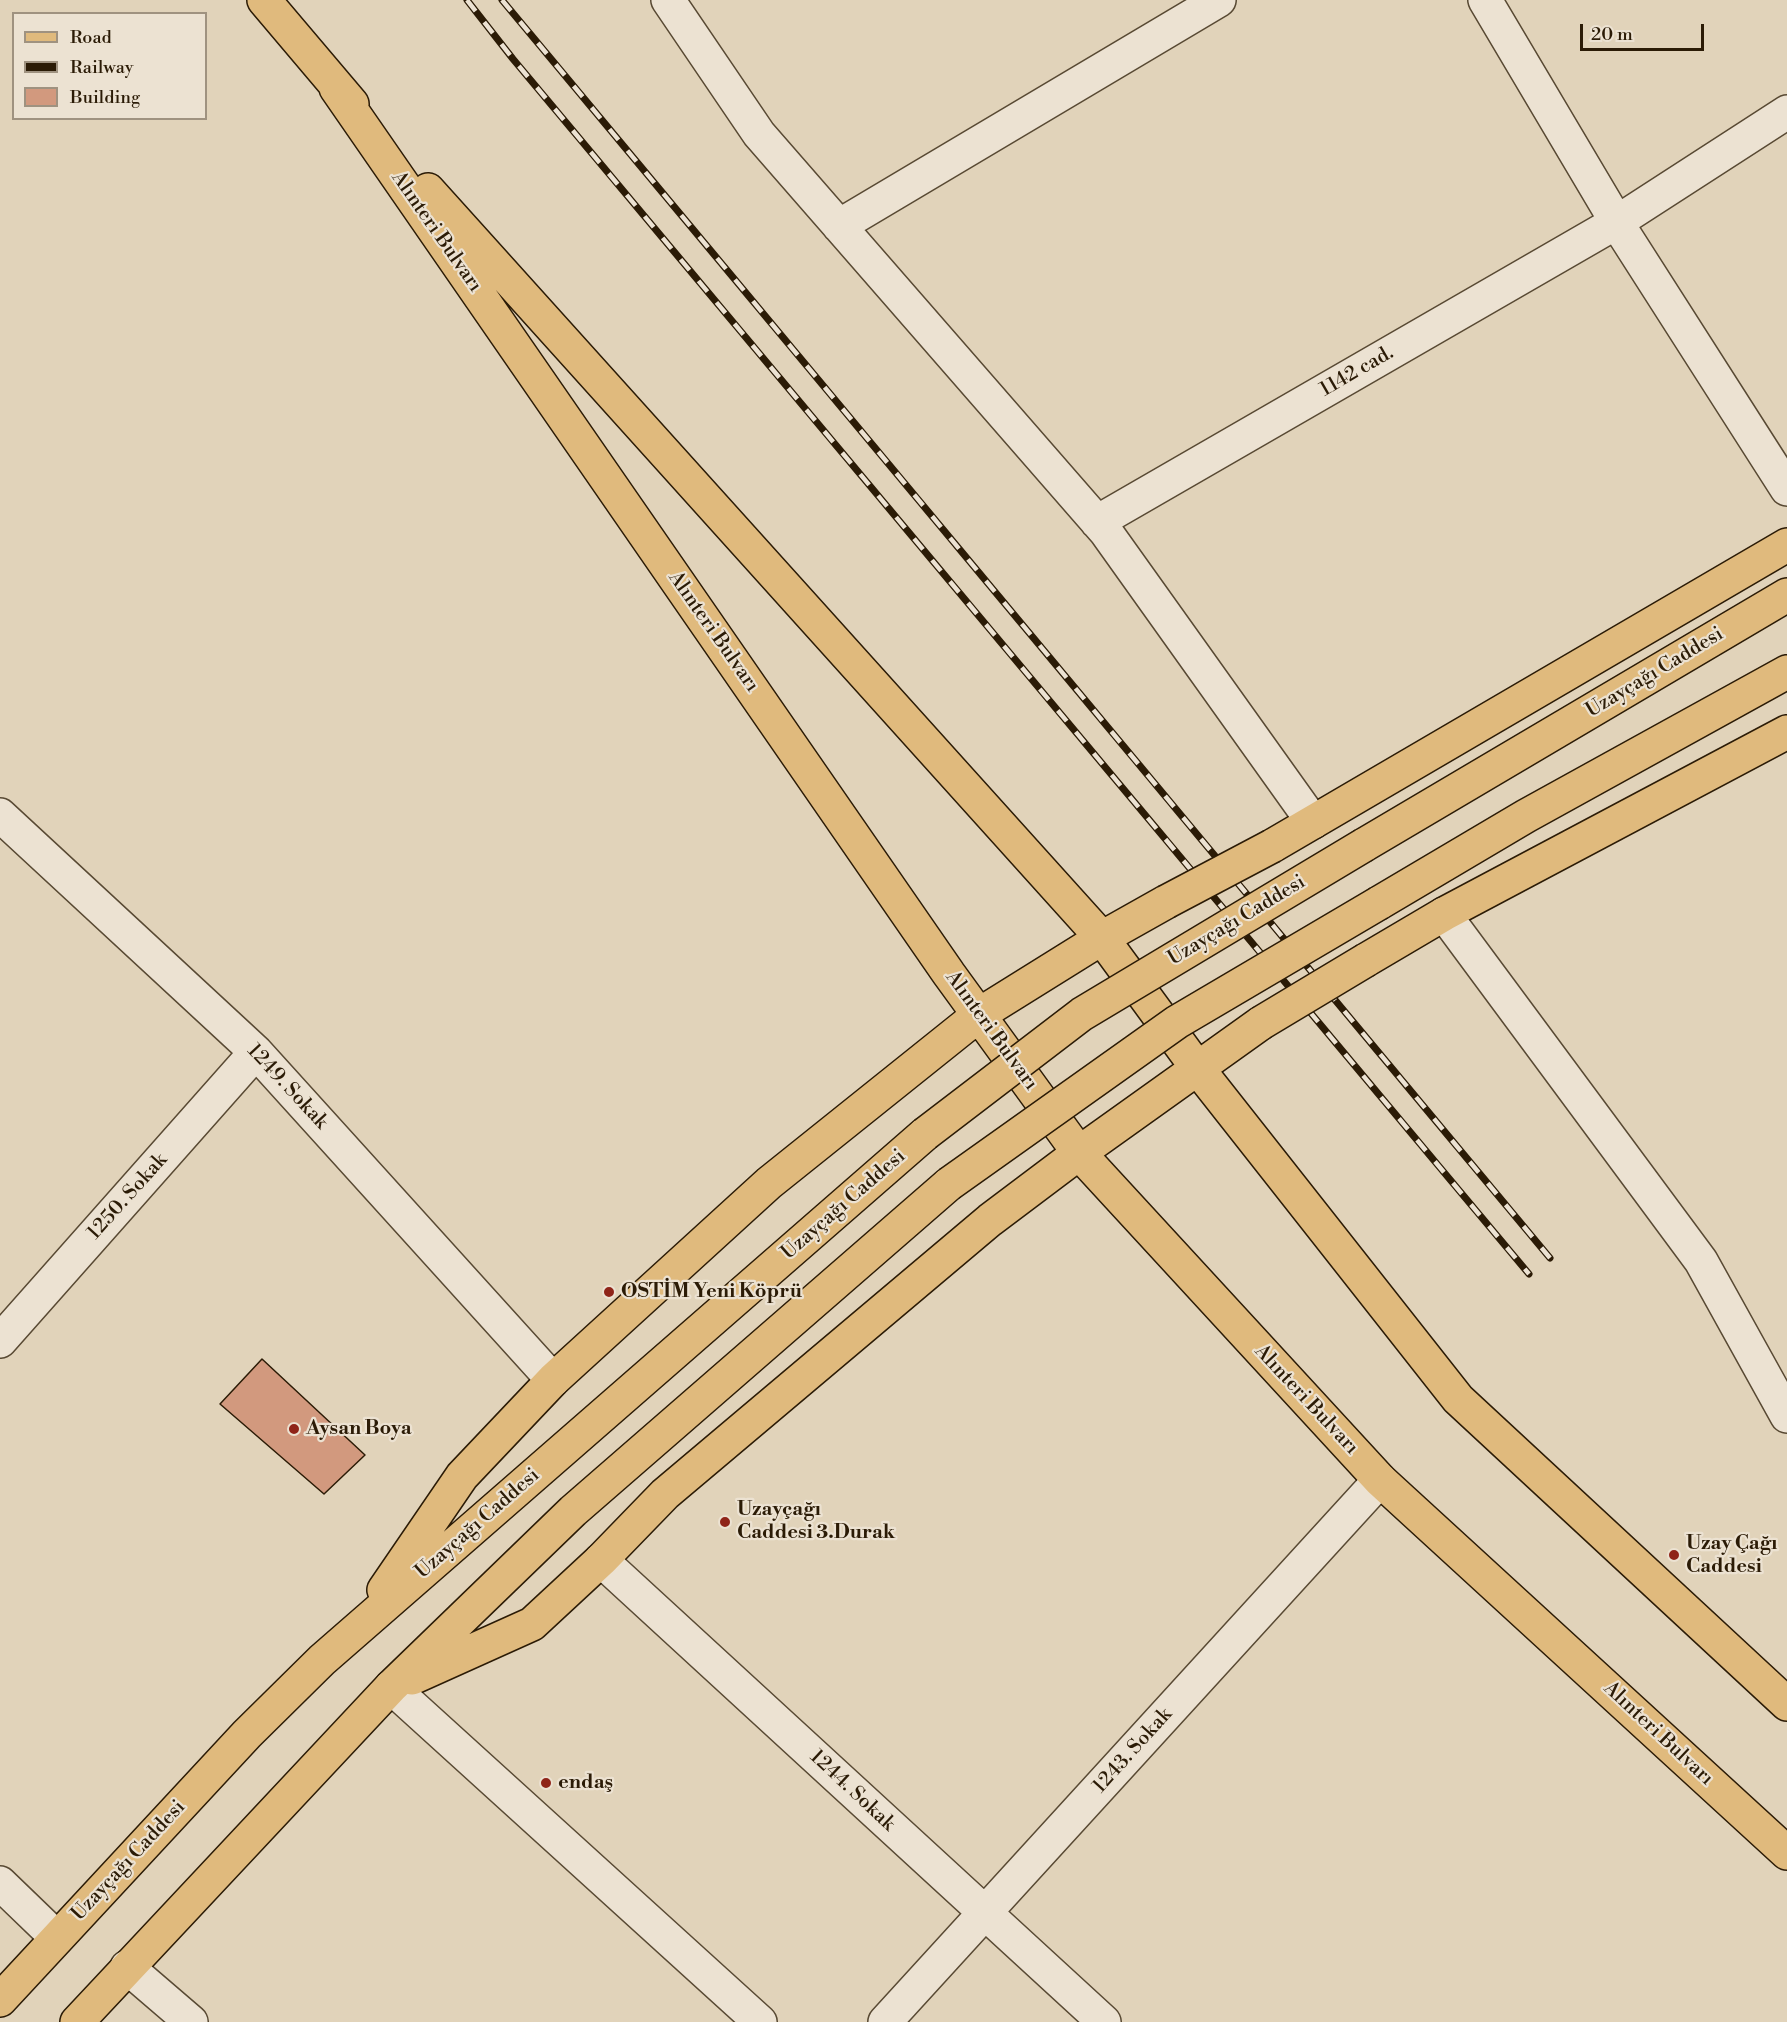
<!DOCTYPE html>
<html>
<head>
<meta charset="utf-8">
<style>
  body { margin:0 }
  #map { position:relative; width:1787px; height:2022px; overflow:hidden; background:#e1d3ba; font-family:"Libre Bodoni",serif }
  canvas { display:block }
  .legend { position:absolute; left:12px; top:12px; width:195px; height:108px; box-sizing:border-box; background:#ece2d2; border:2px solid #9f9280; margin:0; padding:8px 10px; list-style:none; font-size:18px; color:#2b1b06 }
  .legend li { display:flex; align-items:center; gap:12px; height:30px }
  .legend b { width:30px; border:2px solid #9f9280 }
  .scale { position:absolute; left:1580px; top:24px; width:124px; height:27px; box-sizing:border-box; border:3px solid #2b1b06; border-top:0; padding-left:8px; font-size:18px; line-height:21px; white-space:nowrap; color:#2b1b06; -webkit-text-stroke:4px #ece2d2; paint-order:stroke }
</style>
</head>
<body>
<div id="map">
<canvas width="1787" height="2022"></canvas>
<ul class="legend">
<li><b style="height:8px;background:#e0ba7d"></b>Road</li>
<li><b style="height:8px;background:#2b1b06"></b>Railway</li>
<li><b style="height:16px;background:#d2997e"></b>Building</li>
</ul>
<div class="scale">20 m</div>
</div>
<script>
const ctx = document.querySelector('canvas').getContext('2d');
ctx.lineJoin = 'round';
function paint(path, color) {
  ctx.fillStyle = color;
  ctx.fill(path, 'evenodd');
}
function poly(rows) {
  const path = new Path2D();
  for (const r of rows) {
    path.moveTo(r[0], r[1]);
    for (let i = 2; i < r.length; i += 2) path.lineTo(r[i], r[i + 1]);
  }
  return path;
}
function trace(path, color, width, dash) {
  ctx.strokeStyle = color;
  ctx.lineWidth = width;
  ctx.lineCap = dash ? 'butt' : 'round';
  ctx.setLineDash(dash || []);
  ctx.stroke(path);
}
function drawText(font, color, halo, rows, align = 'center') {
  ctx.font = font + ' "Libre Bodoni",serif';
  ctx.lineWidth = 4.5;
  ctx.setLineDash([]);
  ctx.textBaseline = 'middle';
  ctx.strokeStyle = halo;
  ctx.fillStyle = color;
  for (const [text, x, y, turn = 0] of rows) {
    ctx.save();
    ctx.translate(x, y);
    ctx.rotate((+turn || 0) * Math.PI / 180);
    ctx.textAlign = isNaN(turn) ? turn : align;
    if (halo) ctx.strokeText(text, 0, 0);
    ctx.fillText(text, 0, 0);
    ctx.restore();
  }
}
const building = poly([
  [262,1359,365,1455,324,1494,220,1404,262,1359]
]);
paint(building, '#d2997e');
trace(building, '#2b1b06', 1.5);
const minor = poly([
  [668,0,759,134,1106,532,1313,822],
  [1485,0,1622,231,1787,489],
  [839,226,1219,0],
  [1097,522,1617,222,1787,112],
  [0,815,256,1052,553,1380],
  [1444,914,1701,1261,1787,1416],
  [0,1341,256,1052],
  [601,1560,1104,2022],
  [391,1687,760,2022],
  [0,1883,57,1938],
  [127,1967,191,2022],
  [885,2022,1380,1480]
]);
const major = poly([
  [264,0,352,104],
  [336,88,949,974,1079,1153,1380,1480,1787,1853],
  [428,190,1102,938,1198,1069,1458,1399,1787,1704],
  [1364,845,1787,595],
  [1272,846,1787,545],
  [1379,903,1526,816,1787,672],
  [1366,960,1444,914,1787,732],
  [384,1590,462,1476,553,1380,769,1183,980,1014,1102,938,1166,902],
  [412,1678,532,1624,601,1560,665,1494,990,1220,1079,1153,1261,1023],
  [0,2000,247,1734,322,1660,925,1134],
  [77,2022,391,1687,573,1511,949,1184]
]);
trace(minor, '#584933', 36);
trace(major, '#2b1b06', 36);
trace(minor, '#ece2d2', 33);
trace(major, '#e0ba7d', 33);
const rail = poly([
  [467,0,513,59,1529,1274],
  [502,0,1550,1258]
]);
trace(rail, '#2b1b06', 7);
trace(rail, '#ece2d2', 4.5, [14]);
const majorBridge = poly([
  [1166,902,1272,846],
  [1261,1023,1366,960],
  [925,1134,1082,1014,1364,845],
  [949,1184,1177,1022,1379,903]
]);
trace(majorBridge, '#2b1b06', 36, []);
trace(majorBridge, '#e0ba7d', 33);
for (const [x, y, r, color] of [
  [609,1292,6,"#8f2418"],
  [294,1429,6,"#8f2418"],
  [725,1522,6,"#8f2418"],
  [1674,1555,6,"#8f2418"],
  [546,1783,6,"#8f2418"]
]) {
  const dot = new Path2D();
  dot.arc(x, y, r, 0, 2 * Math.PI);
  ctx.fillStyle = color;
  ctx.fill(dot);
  trace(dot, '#ece2d2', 2);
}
drawText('20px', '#2b1b06', '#ece2d2', [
  ["Alınteri Bulvarı",436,232,55],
  ["1142 cad.",1357,372,-30],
  ["Alınteri Bulvarı",713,632,55],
  ["Uzayçağı Caddesi",1655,673,-31],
  ["Uzayçağı Caddesi",1237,921,-31],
  ["Alınteri Bulvarı",991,1031,54],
  ["1249. Sokak",287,1087,47],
  ["1250. Sokak",128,1197,-48],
  ["Uzayçağı Caddesi",844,1205,-41],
  ["Alınteri Bulvarı",1306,1400,47],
  ["Uzayçağı Caddesi",478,1524,-41],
  ["Alınteri Bulvarı",1658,1734,43],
  ["1243. Sokak",1133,1751,-48],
  ["1244. Sokak",852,1791,43],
  ["Uzayçağı Caddesi",129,1861,-47]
]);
drawText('bold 20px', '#2b1b06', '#ece2d2', [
  ["OSTİM Yeni Köprü",621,1292],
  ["Aysan Boya",306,1429],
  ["Uzayçağı",737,1510],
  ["Caddesi 3.Durak",737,1533],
  ["Uzay Çağı",1686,1544],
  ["Caddesi",1686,1567],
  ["endaş",558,1783]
], 'left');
</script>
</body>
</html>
